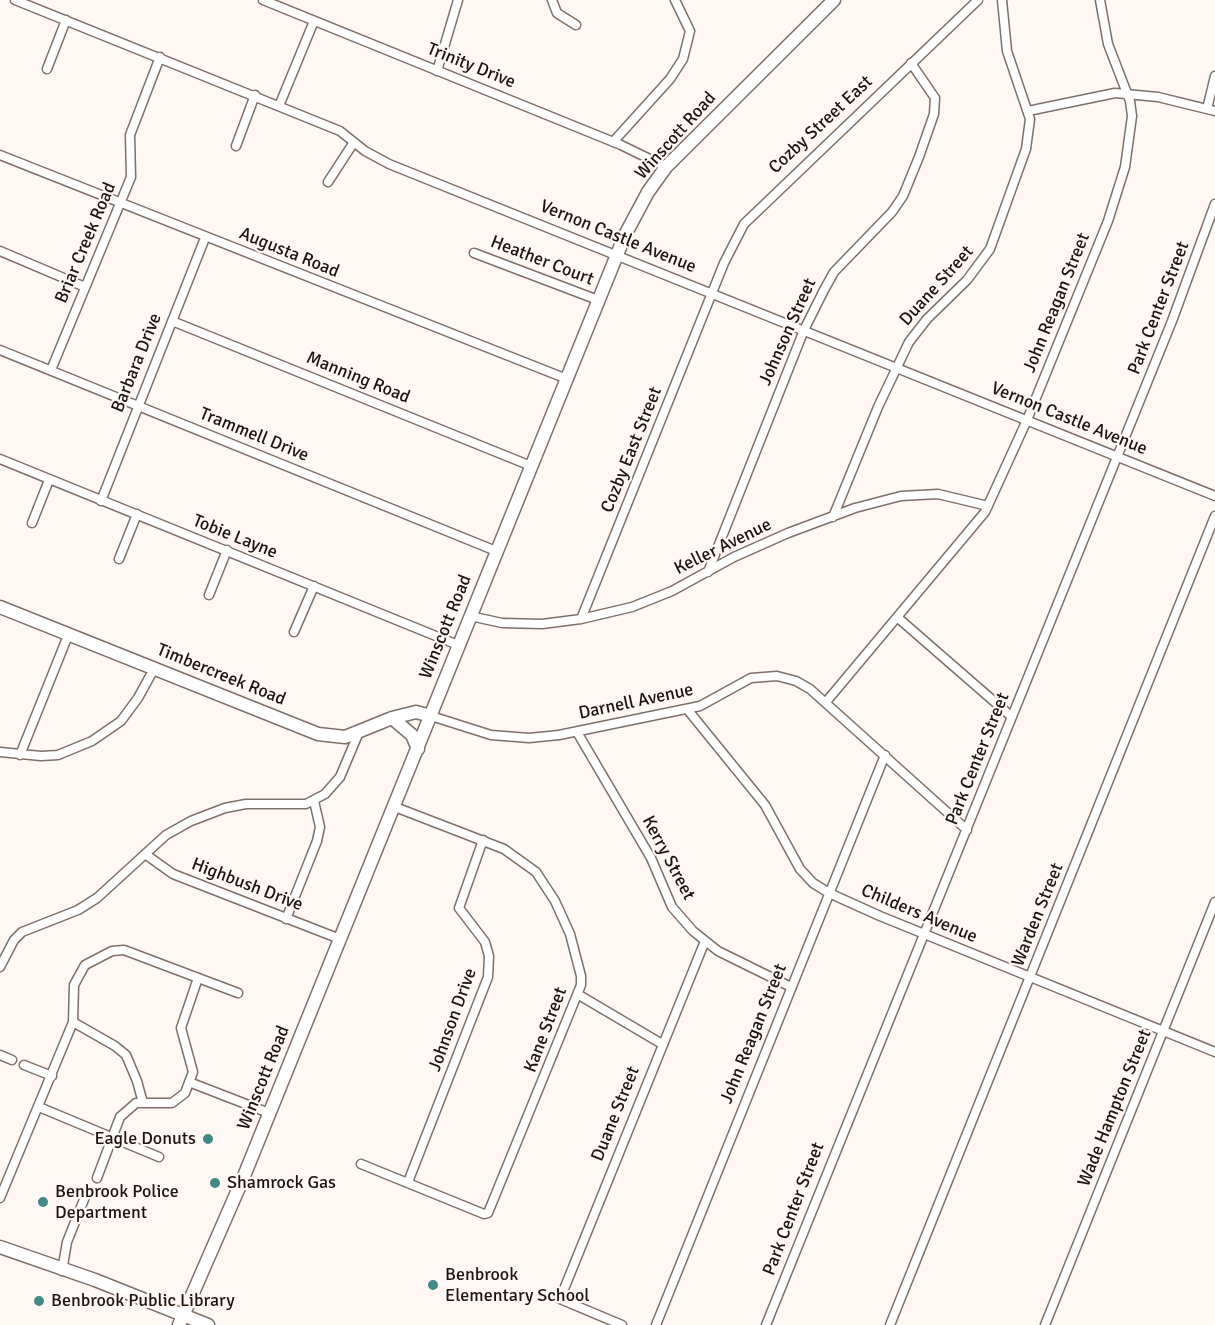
<!DOCTYPE html>
<html>
<head>
<meta charset="utf-8">
<style>
  body { margin:0 }
  canvas { display:block; background:#fef7f4 }
</style>
</head>
<body>
<canvas width="1215" height="1325"></canvas>
<script>
const ctx = document.querySelector('canvas').getContext('2d');
ctx.lineJoin = 'round';
function poly(rows) {
  const path = new Path2D();
  for (const r of rows) {
    path.moveTo(r[0], r[1]);
    for (let i = 2; i < r.length; i += 2) path.lineTo(r[i], r[i + 1]);
  }
  return path;
}
function trace(path, color, width, dash) {
  ctx.strokeStyle = color;
  ctx.lineWidth = width;
  ctx.lineCap = dash ? 'butt' : 'round';
  ctx.setLineDash(dash || []);
  ctx.stroke(path);
}
function drawText(font, color, halo, rows, align = 'center') {
  ctx.font = font + ' Signika,sans-serif';
  ctx.lineWidth = 4.5;
  ctx.setLineDash([]);
  ctx.textBaseline = 'middle';
  ctx.strokeStyle = halo;
  ctx.fillStyle = color;
  for (const [text, x, y, turn = 0] of rows) {
    ctx.save();
    ctx.translate(x, y);
    ctx.rotate((+turn || 0) * Math.PI / 180);
    ctx.textAlign = isNaN(turn) ? turn : align;
    if (halo) ctx.strokeText(text, 0, 0);
    ctx.fillText(text, 0, 0);
    ctx.restore();
  }
}
const street = poly([
  [15,0,340,131,365,151,389,164,1215,496],
  [263,0,621,145,666,167],
  [552,0,557,13,576,25],
  [47,69,66,20],
  [437,71,458,0],
  [279,106,314,21],
  [1207,109,1215,76],
  [1028,111,1115,93,1158,97,1215,111],
  [613,142,670,79,683,59,690,31,675,0],
  [236,146,255,95],
  [0,155,567,379],
  [328,182,354,142],
  [0,251,85,287],
  [474,253,598,300],
  [172,321,531,466],
  [0,350,496,551],
  [51,370,131,177,130,135,160,57],
  [0,459,458,645],
  [101,501,205,238],
  [833,517,878,407,909,342,927,319,967,280,990,249,1026,149,1030,119,1007,51,1002,0],
  [32,523,49,480],
  [119,559,137,514],
  [708,572,804,330,824,290,834,272,892,212,903,196,919,157,934,114,935,98,911,63],
  [209,595,227,550],
  [470,616,502,623,542,624,581,619,632,607,672,591,734,557,788,533,855,508,901,496,938,494,988,506],
  [897,617,1012,717],
  [581,619,724,263,744,224,978,0],
  [294,632,314,586],
  [826,702,985,512,1027,420,1108,221,1125,167,1132,116,1130,101,1108,44,1100,0],
  [687,709,765,805,800,869,813,883,829,893,880,916,1215,1052],
  [431,716,491,735,529,738,559,735,700,706,751,678,777,676,796,681,810,689,967,830],
  [577,732,651,858,672,907,693,931,718,951,791,987],
  [0,752,41,756,58,755,92,741,121,721,138,698,155,667],
  [20,755,69,633],
  [145,854,173,874,340,939],
  [286,919,317,841,320,827,314,801],
  [0,967,14,940,22,932,78,910,97,898,166,835,191,821,225,808,246,804,306,804,325,794,340,777,359,732],
  [579,995,662,1044],
  [73,1022,115,1046,126,1055,137,1081,143,1103],
  [0,1055,12,1060],
  [24,1065,52,1076],
  [189,1082,269,1113],
  [39,1107,159,1157],
  [361,1164,484,1214,488,1213,581,985,581,976,570,934,555,901,536,872,504,849,395,807],
  [97,1178,120,1117,136,1103,172,1103,185,1093,193,1072,181,1028,198,978],
  [408,1182,488,977,489,956,485,942,459,908,483,840],
  [0,1198,73,1022,74,985,85,965,112,951,124,950,238,993],
  [62,1271,67,1242,87,1192],
  [622,1325,560,1299,705,941],
  [656,1325,885,755],
  [766,1325,1172,321,1215,204],
  [890,1325,1215,516],
  [1045,1325,1215,902]
]);
const secondary = poly([
  [0,607,318,734,345,737,392,718,416,712,431,716],
  [392,718,412,735,418,749],
  [0,1247,95,1280,208,1325],
  [179,1325,244,1176,625,235,648,192,666,167,834,0]
]);
trace(street, '#7e6f68', 11);
trace(secondary, '#7e6f68', 15);
trace(street, '#fff', 8);
trace(secondary, '#fff', 12);
for (const [x, y, r, color] of [
  [208,1139,6,"#428a87"],
  [215,1183,6,"#428a87"],
  [43,1202,6,"#428a87"],
  [433,1285,6,"#428a87"],
  [39,1301,6,"#428a87"]
]) {
  const dot = new Path2D();
  dot.arc(x, y, r, 0, 2 * Math.PI);
  ctx.fillStyle = color;
  ctx.fill(dot);
  trace(dot, '#fef7f4', 2);
}
drawText('18px', '#1b1512', '#fef7f4', [
  ["Trinity Drive",471,66,22],
  ["Cozby Street East",821,125,-43],
  ["Winscott Road",676,136,-48],
  ["Vernon Castle Avenue",618,237,22],
  ["Briar Creek Road",86,243,-67],
  ["Augusta Road",289,253,22],
  ["Heather Court",542,261,21],
  ["Duane Street",937,286,-48],
  ["John Reagan Street",1057,303,-68],
  ["Park Center Street",1159,308,-69],
  ["Johnson Street",788,332,-66],
  ["Barbara Drive",137,363,-68],
  ["Manning Road",358,378,22],
  ["Vernon Castle Avenue",1069,419,22],
  ["Trammell Drive",254,435,22],
  ["Cozby East Street",632,450,-68],
  ["Tobie Layne",235,537,22],
  ["Keller Avenue",723,547,-26],
  ["Winscott Road",446,627,-68],
  ["Timbercreek Road",221,675,22],
  ["Darnell Avenue",636,702,-12],
  ["Park Center Street",978,759,-68],
  ["Kerry Street",668,858,62],
  ["Highbush Drive",247,885,21],
  ["Childers Avenue",919,914,23],
  ["Warden Street",1038,915,-68],
  ["Johnson Drive",453,1020,-70],
  ["Kane Street",546,1030,-69],
  ["John Reagan Street",754,1034,-68],
  ["Winscott Road",264,1078,-68],
  ["Wade Hampton Street",1115,1108,-68],
  ["Duane Street",616,1114,-68],
  ["Park Center Street",794,1209,-69]
]);
drawText('18px', '#1b1512', '#fef7f4', [
  ["Eagle Donuts",196,1139,"right"],
  ["Shamrock Gas",227,1183],
  ["Benbrook Police",55,1192],
  ["Department",55,1213],
  ["Benbrook",445,1275],
  ["Elementary School",445,1296],
  ["Benbrook Public Library",51,1301]
], 'left');
</script>
</body>
</html>
